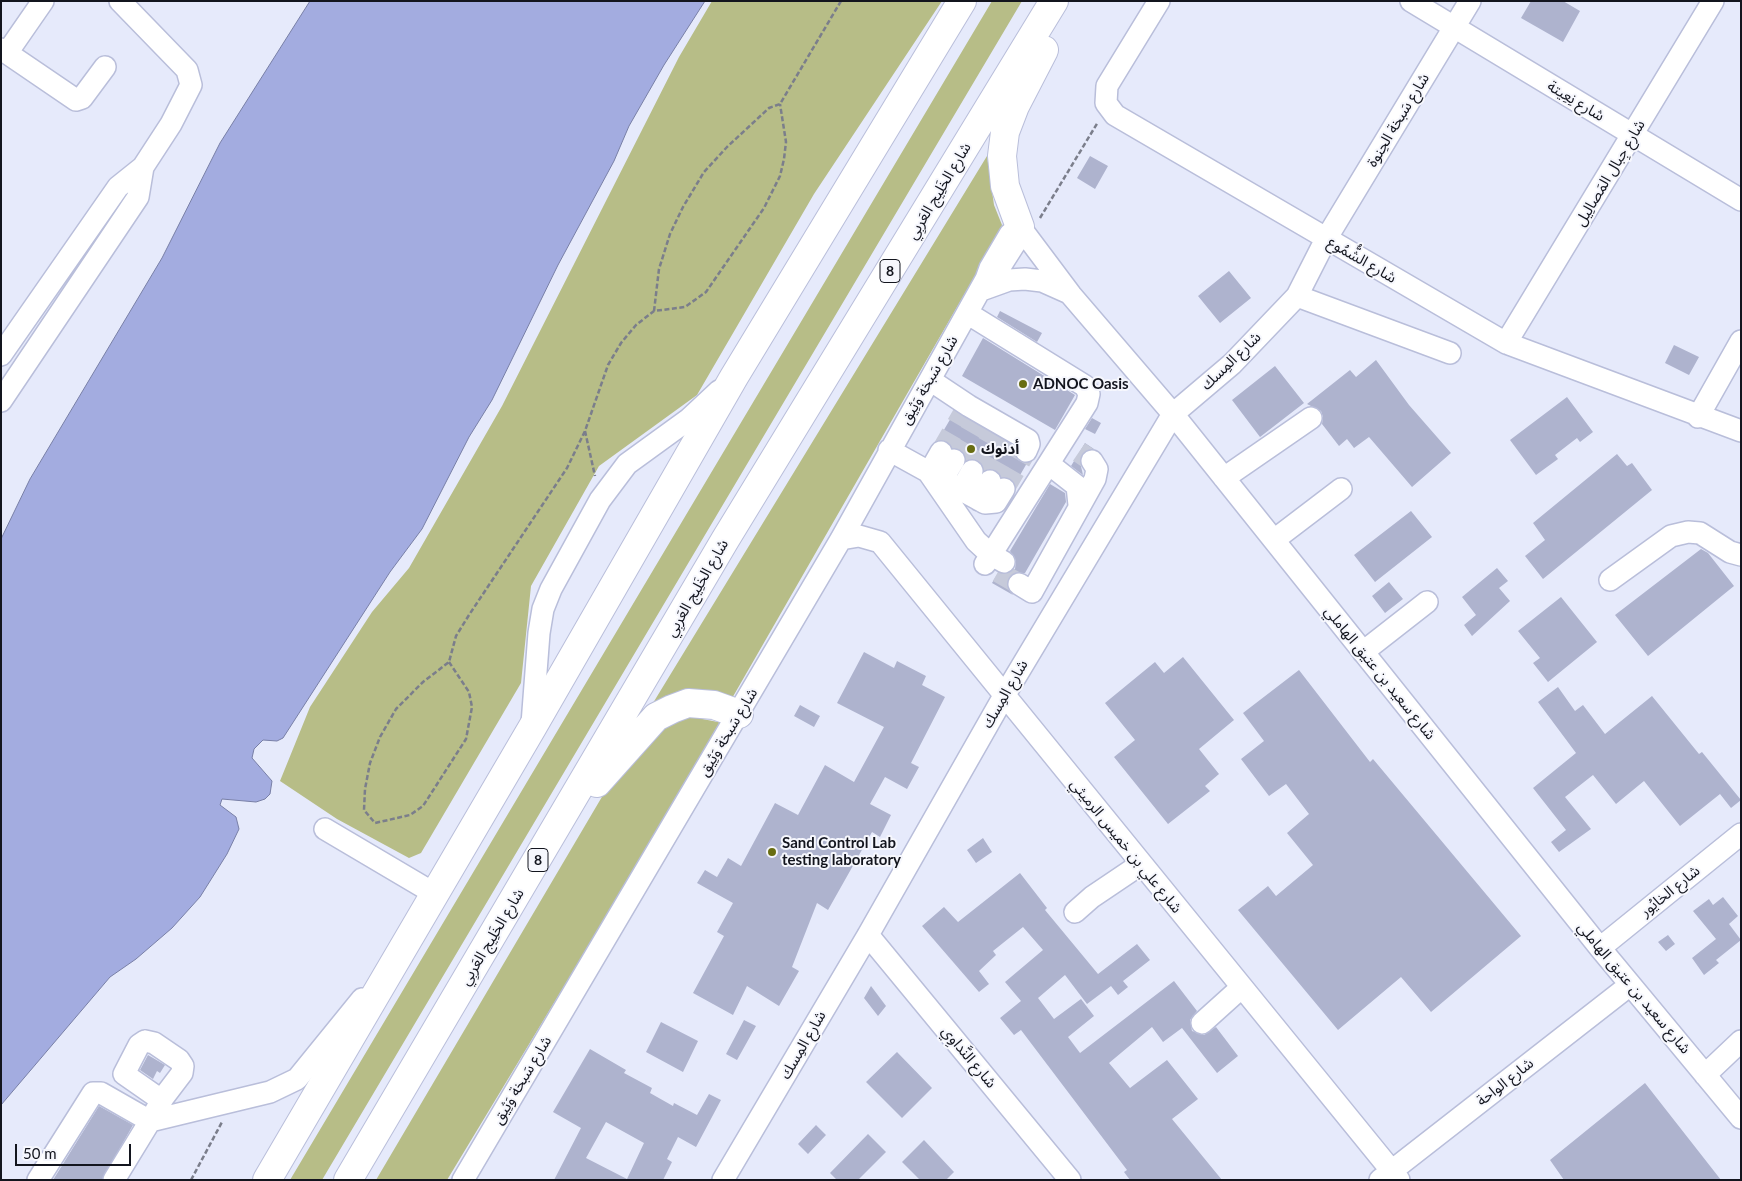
<!DOCTYPE html>
<html>
<head>
<meta charset="utf-8">
<style>
  body { margin:0 }
  #map { position:relative; width:1742px; height:1181px; overflow:hidden; background:#e6eafb; font-family:Lato,sans-serif }
  canvas { display:block }
  .frame { position:absolute; inset:0; border:2px solid #13151e; pointer-events:none }
  .scale { position:absolute; left:15px; top:1144px; width:116px; height:22px; box-sizing:border-box; border:2px solid #13151e; border-top:0; padding-left:6px; font-size:15px; line-height:18px; white-space:nowrap; color:#13151e; -webkit-text-stroke:4px #f6f7fd; paint-order:stroke }
</style>
</head>
<body>
<div id="map">
<canvas width="1742" height="1181"></canvas>
<div class="frame"></div>
<div class="scale">50 m</div>
</div>
<script>
const ctx = document.querySelector('canvas').getContext('2d');
ctx.lineJoin = 'round';
function paint(path, color) {
  ctx.fillStyle = color;
  ctx.fill(path, 'evenodd');
}
function poly(rows) {
  const path = new Path2D();
  for (const r of rows) {
    path.moveTo(r[0], r[1]);
    for (let i = 2; i < r.length; i += 2) path.lineTo(r[i], r[i + 1]);
  }
  return path;
}
function trace(path, color, width, dash) {
  ctx.strokeStyle = color;
  ctx.lineWidth = width;
  ctx.lineCap = dash ? 'butt' : 'round';
  ctx.setLineDash(dash || []);
  ctx.stroke(path);
}
function drawText(font, color, halo, rows, align = 'center') {
  ctx.font = font + ' Lato,"Noto Sans Arabic",sans-serif';
  ctx.lineWidth = 4;
  ctx.setLineDash([]);
  ctx.textBaseline = 'middle';
  ctx.strokeStyle = halo;
  ctx.fillStyle = color;
  for (const [text, x, y, turn = 0] of rows) {
    ctx.save();
    ctx.translate(x, y);
    ctx.rotate((+turn || 0) * Math.PI / 180);
    ctx.textAlign = isNaN(turn) ? turn : align;
    if (halo) ctx.strokeText(text, 0, 0);
    ctx.fillText(text, 0, 0);
    ctx.restore();
  }
}
paint(poly([
  [712,1,942,1,814,194,697,395,599,466,531,586,521,683,421,853,409,858,337,819,280,781,310,707,372,612,409,568,502,406,679,57],
  [992,1,1022,1,322,1180,290,1180],
  [987,156,994,205,1002,225,999,234,731,700,682,697,653,703],
  [682,715,723,723,447,1180,376,1180,629,751]
]), '#b7bd87');
const water = poly([
  [310,1,705,1,664,65,629,126,614,161,558,265,492,400,469,437,422,529,390,572,283,738,277,741,263,740,254,749,252,758,272,781,270,794,265,799,256,802,222,799,220,805,236,817,239,829,227,854,200,897,172,928,136,959,110,977,1,1105,1,539,30,479,162,258,220,143,310,1]
]);
paint(water, '#a3ace0');
trace(water, '#787fa6', 1);
paint(poly([
  [1531,1,1563,1,1580,11,1563,42,1521,18],
  [1090,156,1108,166,1095,189,1077,178],
  [1229,271,1251,298,1220,323,1198,296],
  [1000,311,1042,333,1037,342,997,317],
  [983,338,1075,395,1055,430,962,376],
  [1674,345,1699,357,1689,375,1665,363],
  [1376,360,1409,405,1451,453,1412,487,1369,437,1354,448,1347,439,1339,446,1322,424,1323,417,1321,411,1307,404,1350,370,1356,377],
  [1275,366,1304,403,1260,437,1232,400],
  [1567,397,1593,432,1580,442,1577,438,1555,455,1558,459,1536,475,1510,440],
  [955,411,1014,447,1016,458,1027,463,1015,484,1010,478,1002,477,996,470,984,470,978,460,966,460,961,450,952,448,947,441,938,440],
  [1092,418,1101,423,1095,434,1085,429],
  [1085,443,1094,449,1086,450,1081,456,1080,462,1083,475,1071,466],
  [1617,454,1627,466,1632,463,1652,490,1543,579,1525,556,1545,540,1533,523],
  [1050,484,1065,493,1066,502,1025,573,1014,573,1008,578,1008,589,1013,595,992,583,998,573,1005,574,1015,569,1016,561,1010,551],
  [1411,511,1432,537,1375,582,1354,555],
  [1701,549,1708,553,1734,586,1648,656,1615,615],
  [1497,568,1508,581,1499,588,1510,601,1472,636,1464,625,1476,615,1462,597],
  [1389,582,1403,599,1385,613,1372,596],
  [1561,597,1597,642,1548,682,1533,663,1540,658,1518,631],
  [864,652,894,668,897,661,926,676,922,685,945,697,911,763,919,767,907,789,885,777,870,804,891,815,880,837,872,832,828,910,817,903,792,967,799,971,779,1006,747,986,733,1015,693,993,724,936,717,932,733,903,697,883,705,870,717,877,728,858,741,866,775,803,798,815,825,765,854,782,884,727,837,703],
  [1183,657,1234,720,1199,749,1219,774,1205,786,1210,791,1168,824,1114,757,1135,740,1105,703,1155,662,1164,673],
  [1299,670,1370,762,1373,759,1521,936,1431,1012,1401,977,1338,1030,1238,910,1268,886,1276,896,1313,865,1287,833,1309,814,1286,784,1269,796,1241,759,1264,741,1243,713],
  [1558,687,1575,711,1583,705,1605,734,1652,696,1699,754,1702,752,1741,800,1731,808,1720,794,1680,826,1644,781,1616,804,1593,775,1565,797,1591,829,1559,852,1551,842,1566,830,1533,788,1576,753,1538,702],
  [800,705,820,716,814,727,794,716],
  [983,838,992,852,976,863,967,850],
  [1020,873,1047,908,1045,910,1098,974,1137,944,1150,960,1123,981,1128,987,1118,995,1111,986,1087,1004,1065,975,1038,998,1054,1019,1081,999,1094,1016,1068,1037,1080,1053,1174,981,1197,1011,1190,1020,1192,1031,1204,1035,1216,1027,1238,1056,1217,1073,1182,1028,1163,1042,1152,1027,1109,1063,1130,1088,1167,1060,1198,1099,1172,1119,1222,1180,1130,1180,1124,1172,1127,1170,1021,1030,1014,1035,1000,1018,1021,1001,1005,982,1043,950,1023,927,993,951,996,955,979,971,989,984,979,992,922,926,944,907,958,922],
  [1723,897,1738,916,1729,924,1741,940,1716,960,1719,963,1704,975,1692,958,1716,939,1693,911,1709,899,1713,905],
  [1668,935,1675,944,1666,951,1658,942],
  [871,986,886,1006,878,1016,864,998],
  [744,1020,756,1026,737,1060,726,1054],
  [661,1022,698,1041,683,1072,646,1052],
  [590,1049,626,1070,624,1073,652,1088,650,1093,673,1106,674,1103,697,1115,709,1094,721,1100,696,1147,678,1137,667,1159,672,1162,663,1180,554,1180,581,1128,553,1112],
  [606,1122,644,1143,627,1179,586,1158],
  [897,1052,932,1088,902,1118,866,1082],
  [148,1055,165,1065,160,1073,157,1071,153,1079,140,1070],
  [1645,1083,1721,1180,1564,1180,1550,1160],
  [99,1106,133,1125,102,1180,53,1180],
  [816,1125,826,1135,808,1154,798,1144],
  [868,1134,886,1152,858,1180,837,1180,830,1173],
  [924,1140,954,1172,946,1180,920,1180,902,1162]
]), '#aeb3ce');
trace(poly([
  [941,452,963,414],
  [1079,452,1092,461],
  [954,460,976,422],
  [972,471,994,432],
  [990,481,1012,442],
  [1004,489,1026,451],
  [998,572,1019,584]
]), '#c6cada', 21, [21, 11]);
const minor = poly([
  [1159,1,1107,86,1106,103,1115,115,1506,343,1741,431],
  [1411,1,1741,200],
  [1,49,76,100,82,98,105,67],
  [7,53,43,1],
  [1020,227,1071,295,1173,414,1600,948,1741,1118],
  [984,289,1009,280,1025,279,1042,281,1069,293],
  [1297,296,1450,353],
  [967,313,1085,386,1089,394,1087,403,985,564],
  [1506,343,1713,1],
  [1,355,118,187,143,167,171,124,191,85,187,70,120,1],
  [930,380,969,406,1028,440,1029,444,1026,451],
  [1,401,138,197,143,167],
  [1698,417,1741,341],
  [889,450,985,503,996,502,1004,489],
  [941,452,929,473,976,541,990,554,1004,562],
  [1049,464,1077,486,1079,505],
  [1224,478,1311,418],
  [942,480,954,460],
  [961,490,972,471],
  [979,500,990,481],
  [841,539,859,536,880,542,1399,1180],
  [1274,540,1341,489],
  [1610,580,1671,536,1688,532,1700,533,1730,552,1741,555],
  [1019,584,1032,592,1095,479,1097,469,1092,461],
  [1363,652,1427,602],
  [532,724,539,633,543,609,551,589,600,500,627,464,689,419,719,391],
  [325,829,435,894],
  [1075,912,1092,897,1141,864],
  [868,935,1070,1180],
  [1600,948,1741,834],
  [1202,1023,1242,987],
  [145,1041,154,1043,179,1060,183,1066,182,1073,163,1098,157,1097,124,1074,139,1045,145,1041],
  [1705,1075,1741,1041],
  [38,1180,93,1093,101,1093,150,1121,163,1098],
  [114,1180,150,1121,270,1092,297,1079,362,999],
  [463,1180,841,539,986,279,990,268,1010,234,1020,227,1017,240,996,273,986,279],
  [723,1180,868,935,1004,696,1173,414,1232,364,1297,296,1326,239,1470,1],
  [1380,1180,1630,985]
]);
const highway = poly([
  [1020,227,1005,186,1002,156,1005,132,1015,106,1044,50],
  [597,783,656,717,672,709,688,703,714,705,739,714],
  [267,1180,532,728,734,377,962,1],
  [348,1180,725,540,1054,1]
]);
trace(minor, '#b9beda', 24);
trace(highway, '#b9beda', 30);
trace(poly([
  [1040,218,1098,122],
  [654,311,659,269,670,234,683,207,704,172,727,147,769,108,780,104,841,1],
  [585,431,595,476],
  [449,662,469,692,472,707,466,739,423,806,410,815,375,823,364,810,365,789,370,763,380,737,396,709,423,682,449,662,456,636,469,615,567,468,585,431,608,365,621,343,636,325,654,311,685,307,706,292,764,208,780,176,784,159,786,142,780,104],
  [191,1180,222,1122]
]), '#7b7e8b', 2.5, [5, 2.5]);
trace(minor, '#fff', 21);
trace(highway, '#fff', 28);
for (const [x, y, r, color] of [
  [1023,384,5,"#686d12"],
  [971,449,5,"#686d12"],
  [772,852,5,"#686d12"]
]) {
  const dot = new Path2D();
  dot.arc(x, y, r, 0, 2 * Math.PI);
  ctx.fillStyle = color;
  ctx.fill(dot);
  trace(dot, '#f6f7fd', 2);
}
for (const [x, y, w] of [
  [890,271,20],
  [538,860,20]
]) {
  const box = new Path2D();
  box.roundRect(x - w / 2, y - 11.5, w, 23, 4);
  ctx.fillStyle = '#f6f7fd';
  ctx.fill(box);
  trace(box, '#13151e', 1);
}
drawText('bold 14px', '#13151e', null, [
  ["8",890,271],
  ["8",538,860]
]);
drawText('15px', '#13151e', '#f6f7fd', [
  ["شارع نِعِيتة",1576,101,31],
  ["شارع سَبخة الحِنوة",1398,120,-59],
  ["شارع جِبال المَصالِيل",1610,173,-59],
  ["شارع الخَلِيج العَربِي",939,191,-59],
  ["شارع الشُّمُوع",1362,260,30],
  ["شارع المِسك",1231,361,-44],
  ["شارع سَبخة وَثِيق",929,380,-60],
  ["شارع الخَلِيج العَربِي",697,588,-60],
  ["شارع سعيد بن عتيق الهاملي",1380,673,51],
  ["شارع المِسك",1005,694,-60],
  ["شارع سَبخة وَثِيق",728,732,-59],
  ["شارع علي بن خميس الرميثي",1126,846,51],
  ["شارع الخايُور",1670,891,-39],
  ["شارع الخَلِيج العَربِي",492,937,-59],
  ["شارع سعيد بن عتيق الهاملي",1634,988,50],
  ["شارع المِسك",803,1045,-60],
  ["شارع النَّداوِي",969,1057,50],
  ["شارع سَبخة وَثِيق",522,1080,-59],
  ["شارع الواحة",1505,1082,-38]
]);
drawText('bold 15px', '#13151e', '#f6f7fd', [
  ["ADNOC Oasis",1033,384],
  ["أدنوك",981,449],
  ["Sand Control Lab",782,843],
  ["testing laboratory",782,860]
], 'left');
</script>
</body>
</html>
